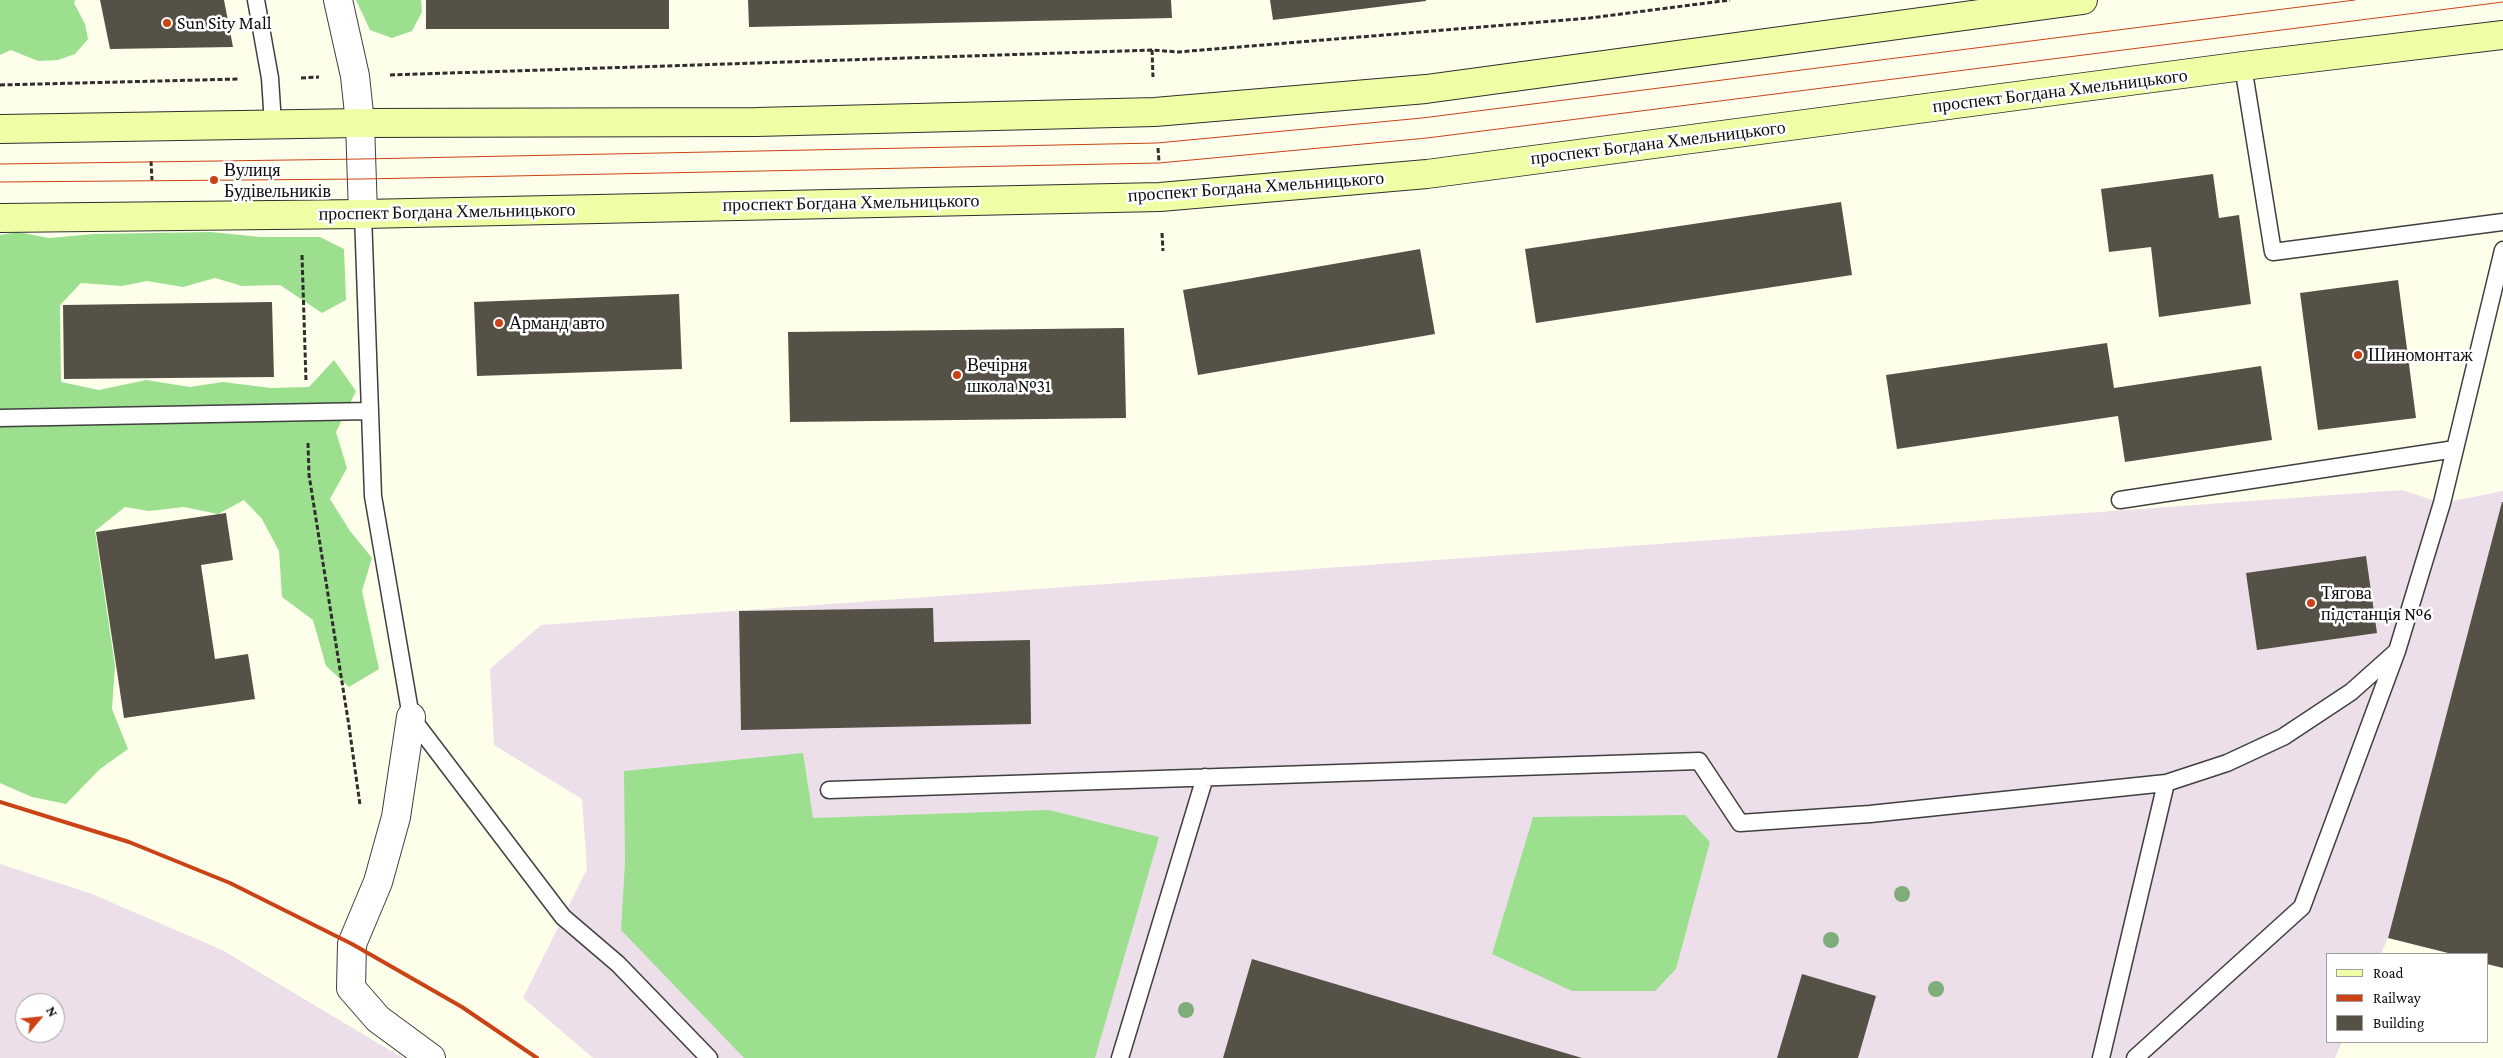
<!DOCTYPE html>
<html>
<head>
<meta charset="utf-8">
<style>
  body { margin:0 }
  #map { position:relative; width:2503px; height:1058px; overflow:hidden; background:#fdffeb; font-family:"Crimson Pro",serif }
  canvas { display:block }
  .legend { position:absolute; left:2326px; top:953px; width:162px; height:90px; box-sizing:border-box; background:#fff; border:1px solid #9e9e9e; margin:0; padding:6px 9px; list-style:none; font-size:15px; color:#0c0c0c }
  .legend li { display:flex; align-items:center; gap:10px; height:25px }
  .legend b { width:25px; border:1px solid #9e9e9e }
  .north { position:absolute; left:15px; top:993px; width:50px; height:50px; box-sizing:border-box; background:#fff; border:1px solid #9e9e9e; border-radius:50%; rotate:62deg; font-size:14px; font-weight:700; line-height:20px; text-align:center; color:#0c0c0c }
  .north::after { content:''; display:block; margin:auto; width:18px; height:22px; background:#ca4216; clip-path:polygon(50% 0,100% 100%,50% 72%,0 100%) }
</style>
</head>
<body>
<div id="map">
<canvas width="2503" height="1058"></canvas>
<ul class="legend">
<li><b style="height:6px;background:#efffa6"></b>Road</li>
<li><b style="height:6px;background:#ca4216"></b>Railway</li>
<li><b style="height:14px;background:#565147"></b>Building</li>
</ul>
<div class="north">N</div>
</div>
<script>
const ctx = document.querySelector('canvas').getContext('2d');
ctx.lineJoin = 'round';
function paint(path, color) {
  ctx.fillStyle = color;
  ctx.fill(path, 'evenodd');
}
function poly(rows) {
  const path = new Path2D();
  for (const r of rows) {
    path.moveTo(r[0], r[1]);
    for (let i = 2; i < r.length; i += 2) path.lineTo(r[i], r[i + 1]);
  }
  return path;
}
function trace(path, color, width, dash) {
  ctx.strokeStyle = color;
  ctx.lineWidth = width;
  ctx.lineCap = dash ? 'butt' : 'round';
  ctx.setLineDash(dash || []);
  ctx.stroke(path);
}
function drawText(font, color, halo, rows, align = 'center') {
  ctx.font = font + ' "Crimson Pro",serif';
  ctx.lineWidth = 5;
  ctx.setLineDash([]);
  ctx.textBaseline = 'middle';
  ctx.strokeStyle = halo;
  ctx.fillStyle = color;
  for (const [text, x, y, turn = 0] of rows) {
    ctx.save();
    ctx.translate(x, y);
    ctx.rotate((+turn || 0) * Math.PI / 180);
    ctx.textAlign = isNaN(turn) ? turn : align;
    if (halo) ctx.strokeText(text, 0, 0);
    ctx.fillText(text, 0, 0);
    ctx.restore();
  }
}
paint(poly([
  [2402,490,2442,503,2503,491,2503,499,2388,938,2381,954,2327,954,2327,1042,2342,1042,2335,1058,593,1058,523,998,587,869,582,799,494,745,490,669,541,625],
  [0,864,92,894,222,950,403,1058,0,1058],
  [25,1003,55,1003,55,1033,25,1033]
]), '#ecdfea');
paint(poly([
  [0,0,75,0,74,3,85,24,88,39,75,54,58,60,38,61,11,50,0,55],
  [356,0,421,0,422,12,412,31,392,38,370,30],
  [18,232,49,238,94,234,211,232,260,237,320,237,344,249,346,300,322,313,280,285,242,286,215,278,183,287,147,281,122,286,81,283,60,305,61,382,99,390,146,380,190,387,223,382,271,388,309,387,334,360,356,391,336,432,347,468,330,499,350,531,372,558,362,591,379,669,349,687,326,666,313,620,282,597,279,551,262,519,244,500,218,514,184,507,149,511,125,507,95,531,115,666,112,709,128,749,100,769,66,804,32,797,0,783,0,235],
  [803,753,813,818,1049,810,1159,837,1095,1058,744,1058,621,930,625,862,624,771],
  [1685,815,1710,842,1676,969,1655,991,1572,991,1492,954,1533,817]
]), '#9ce08f');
paint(poly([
  [100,0,224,0,233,47,110,49],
  [426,0,669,0,669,29,426,29],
  [748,0,1171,0,1172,18,749,27],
  [1270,0,1426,0,1426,1,1273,20],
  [2213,174,2219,218,2239,215,2251,304,2159,317,2151,247,2109,252,2101,189],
  [1841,202,1852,275,1536,323,1525,249],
  [1420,249,1435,334,1198,375,1183,290],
  [2398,280,2416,418,2318,430,2300,293],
  [679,294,682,369,477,376,474,302],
  [272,302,274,377,64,379,63,305],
  [1124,328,1126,418,790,422,788,332],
  [2107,343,2114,388,2261,366,2272,440,2125,462,2118,416,1897,449,1886,375],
  [2502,502,2503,502,2503,968,2487,964,2487,954,2452,954,2388,938],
  [226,513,233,560,201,565,215,659,248,654,255,699,124,718,96,532],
  [2366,556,2377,633,2257,650,2246,573],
  [933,608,934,642,1030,640,1031,724,741,730,739,611],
  [1252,959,1582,1058,1223,1058],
  [1802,974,1876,996,1858,1058,1777,1058]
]), '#565147');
const service = poly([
  [256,0,270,78,273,124],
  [2243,66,2273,252,2503,222],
  [363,214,373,496,411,717,563,917,618,964,709,1058],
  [0,418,370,411],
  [2120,500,2455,449],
  [829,790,1699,761,1740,823,1870,814,2166,783,2227,763,2283,737,2351,692,2397,651],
  [1120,1058,1205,777],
  [2101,1058,2166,783],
  [2135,1058,2302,907,2397,651,2442,503,2503,250]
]);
const minor = poly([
  [338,0,355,76,360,123,363,214],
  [411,717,396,817,378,882,352,944,351,988,378,1019,431,1058]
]);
const secondary = poly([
  [0,129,360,123,756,122,1155,112,1426,89,2083,0],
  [0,218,363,214,1160,197,1427,174,2243,66,2503,35]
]);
trace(service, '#3f3f3f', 19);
trace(minor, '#3f3f3f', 30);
trace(secondary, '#2e2e2e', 30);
trace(poly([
  [1152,50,1153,77],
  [390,75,1152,50,1178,52,1590,18,1730,0],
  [301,78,319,77],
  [0,85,239,79],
  [1158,148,1159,162],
  [151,161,152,180],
  [1162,233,1163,251],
  [302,255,306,381],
  [308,443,309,475,349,726,360,805]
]), '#2e2e2e', 3, [5, 2.5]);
trace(service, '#fff', 16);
trace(minor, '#fff', 28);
trace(secondary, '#efffa6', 28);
trace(poly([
  [0,164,361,159,1157,143,1422,118,2355,0],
  [0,182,362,179,1159,163,1427,138,2503,2]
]), '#ca4216', 1);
trace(poly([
  [0,802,129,842,230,883,352,944,462,1007,537,1058]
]), '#ca4216', 4);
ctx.fillStyle = '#7ead7a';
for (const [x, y] of [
  [1902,894],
  [1831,940],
  [1936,989],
  [1186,1010]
]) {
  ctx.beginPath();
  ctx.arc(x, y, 8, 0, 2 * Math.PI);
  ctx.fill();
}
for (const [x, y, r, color] of [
  [167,23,5,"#ca4216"],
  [214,180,5,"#ca4216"],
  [499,323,5,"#ca4216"],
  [2358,355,5,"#ca4216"],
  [957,375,5,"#ca4216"],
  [2311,603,5,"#ca4216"]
]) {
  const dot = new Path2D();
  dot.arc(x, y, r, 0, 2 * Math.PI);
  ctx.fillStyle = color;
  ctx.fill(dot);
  trace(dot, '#fff', 2);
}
drawText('18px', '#0c0c0c', '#fff', [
  ["Sun Sity Mall",177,23],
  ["Вулиця",224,170],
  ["Будівельників",224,191],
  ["Арманд авто",509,323],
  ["Шиномонтаж",2368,355],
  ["Вечірня",967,365],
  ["школа №31",967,386],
  ["Тягова",2321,593],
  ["пiдстанцiя №6",2321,614]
], 'left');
drawText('18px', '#0c0c0c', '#fff', [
  ["проспект Богдана Хмельницького",2060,91,-7],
  ["проспект Богдана Хмельницького",1658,143,-7],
  ["проспект Богдана Хмельницького",1256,187,-4],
  ["проспект Богдана Хмельницького",851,203,-1],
  ["проспект Богдана Хмельницького",447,212,-1]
]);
</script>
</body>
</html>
